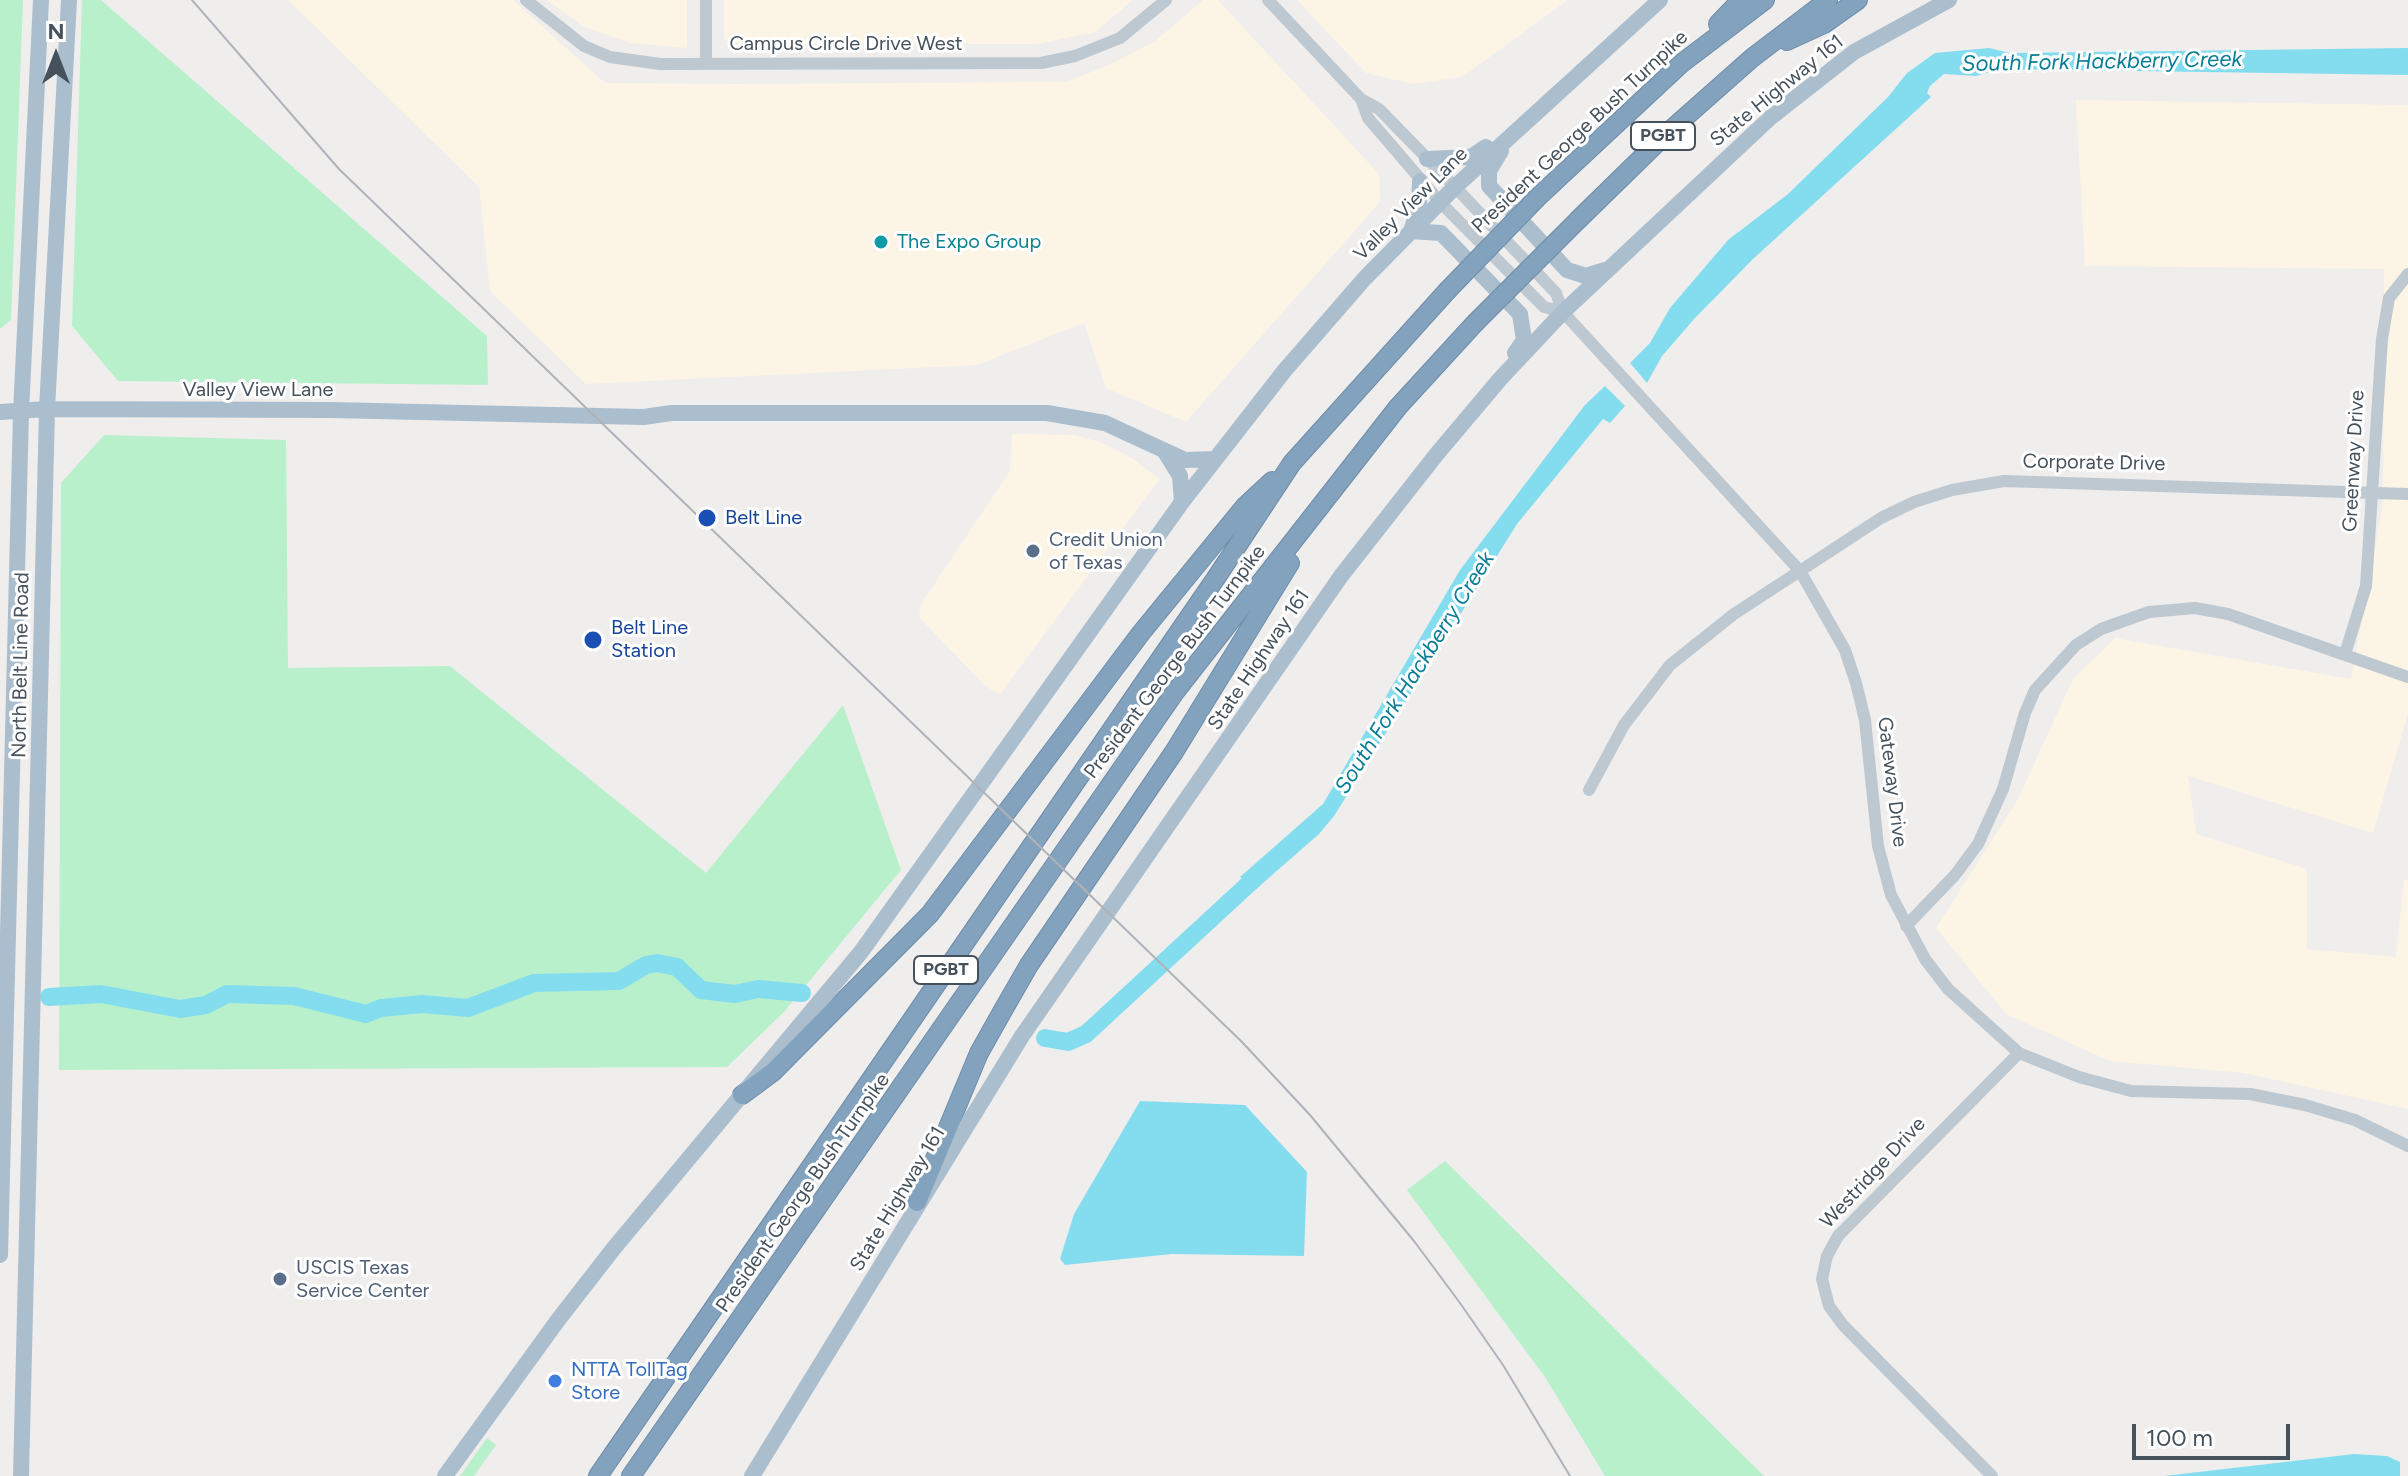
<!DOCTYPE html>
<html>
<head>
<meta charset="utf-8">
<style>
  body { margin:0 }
  #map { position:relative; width:2408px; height:1476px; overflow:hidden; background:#f0eded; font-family:Figtree,sans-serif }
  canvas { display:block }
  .north { position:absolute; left:16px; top:16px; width:80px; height:80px; -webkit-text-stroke:6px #fff; paint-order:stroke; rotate:0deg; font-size:22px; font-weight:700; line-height:32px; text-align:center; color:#45515b }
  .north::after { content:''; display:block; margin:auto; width:28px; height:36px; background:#45515b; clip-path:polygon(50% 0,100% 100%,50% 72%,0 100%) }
  .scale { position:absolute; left:2132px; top:1424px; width:158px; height:36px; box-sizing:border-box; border:4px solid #45515b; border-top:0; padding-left:10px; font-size:24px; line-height:28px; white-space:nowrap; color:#45515b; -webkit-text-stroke:6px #fff; paint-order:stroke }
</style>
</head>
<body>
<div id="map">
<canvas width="2408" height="1476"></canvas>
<div class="north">N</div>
<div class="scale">100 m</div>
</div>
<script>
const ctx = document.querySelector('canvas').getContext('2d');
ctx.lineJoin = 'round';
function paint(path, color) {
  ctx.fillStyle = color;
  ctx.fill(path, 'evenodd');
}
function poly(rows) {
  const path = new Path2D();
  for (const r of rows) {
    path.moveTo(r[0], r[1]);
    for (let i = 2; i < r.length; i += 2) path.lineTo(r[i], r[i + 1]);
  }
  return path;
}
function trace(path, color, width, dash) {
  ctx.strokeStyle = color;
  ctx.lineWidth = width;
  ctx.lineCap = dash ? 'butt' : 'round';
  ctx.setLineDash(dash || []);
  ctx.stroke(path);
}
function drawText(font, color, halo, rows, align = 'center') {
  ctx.font = font + ' Figtree,sans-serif';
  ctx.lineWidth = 6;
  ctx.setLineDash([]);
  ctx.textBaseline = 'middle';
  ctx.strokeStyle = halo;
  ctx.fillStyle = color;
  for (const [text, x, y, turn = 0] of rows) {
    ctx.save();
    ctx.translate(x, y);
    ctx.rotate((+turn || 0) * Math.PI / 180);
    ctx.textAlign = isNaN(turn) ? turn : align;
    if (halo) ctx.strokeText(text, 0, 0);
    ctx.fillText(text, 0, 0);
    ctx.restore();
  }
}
paint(poly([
  [288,0,513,0,605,83,735,84,1066,82,1109,65,1155,41,1203,0,1218,0,1379,174,1380,202,1186,422,1106,388,1084,323,977,365,586,384,490,291,479,187],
  [547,0,687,0,687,48,630,43,584,27],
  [724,0,1133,0,1095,32,1038,44,737,44,724,39],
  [1297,0,1568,0,1462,77,1413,84,1366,73],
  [2076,100,2408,105,2408,714,2373,833,2188,776,2196,834,2307,869,2307,949,2396,957,2404,880,2408,880,2408,1109,2244,1073,2110,1061,2006,1014,1936,928,2018,799,2073,679,2115,638,2351,679,2383,504,2384,269,2085,266],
  [1012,434,1075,435,1103,443,1130,457,1160,479,1000,694,985,686,919,617,921,604,1010,471]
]), '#fcf4e4');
paint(poly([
  [0,0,23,0,11,320,0,329],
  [82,0,101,0,487,336,488,385,118,381,72,326],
  [104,435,286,440,288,668,450,666,706,873,843,705,901,870,784,1012,727,1067,59,1070,61,483],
  [1445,1161,1764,1476,1605,1476,1545,1377,1407,1190],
  [487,1438,496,1445,474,1476,460,1476]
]), '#b9f0cc');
paint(poly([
  [1989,48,2010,53,2408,48,2408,75,2000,69,1976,76,1944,74,1930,86,1927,93,1931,97,1753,259,1695,318,1662,356,1647,383,1630,363,1650,343,1670,308,1728,240,1788,194,1888,97,1907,73,1935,53],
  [1605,386,1625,406,1610,423,1603,419,1517,524,1334,816,1319,834,1256,889,1240,877,1323,804,1460,570,1585,405],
  [1140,1101,1245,1105,1307,1172,1304,1256,1172,1254,1065,1265,1060,1259,1074,1214],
  [2354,1454,2387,1456,2400,1462,2400,1476,2164,1476]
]), '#84ddef');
trace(poly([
  [49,997,101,994,180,1009,206,1005,227,994,294,996,366,1014,381,1008,422,1004,468,1008,534,983,619,981,646,965,657,963,677,967,701,990,735,994,758,989,802,993],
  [1045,1038,1068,1042,1086,1034,1266,868]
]), '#84ddef', 18);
const highway = poly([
  [1718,24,1741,0],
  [1787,41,1824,24,1858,0],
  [1537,198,1682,63,1765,0],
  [1579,219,1665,135,1752,58,1828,0],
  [742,1095,773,1072,930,914,1141,633,1245,506,1272,481],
  [917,1202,979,1053,1002,1012,1029,965,1174,752,1290,563],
  [598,1476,1216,578,1292,463,1447,291],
  [631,1476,1175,692,1398,407,1475,323]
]);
trace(highway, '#6e8daa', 20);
trace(poly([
  [526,0,584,46,610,57,660,64,1041,63,1075,56,1120,38,1166,0],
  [706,0,706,63],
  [1268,0,1361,99,1379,109,1455,187,1556,293,1563,312,1800,571,1845,650,1856,683,1865,720,1878,846,1891,895,1925,959,1948,989,2019,1053,2079,1077,2131,1091,2250,1094,2305,1105,2355,1120,2408,1146],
  [1361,99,1368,118,1440,202,1544,307,1563,312],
  [2345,654,2366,586,2382,339,2389,298,2408,274],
  [1589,790,1624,725,1670,665,1734,614,1881,518,1914,502,1952,490,2004,481,2408,494],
  [1906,926,1955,875,1978,844,2003,789,2025,713,2035,690,2076,645,2101,629,2149,612,2195,608,2228,614,2408,677],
  [1992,1476,1843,1325,1829,1306,1822,1279,1827,1256,1838,1236,2019,1053]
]), '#bdc8d0', 12);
trace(poly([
  [1501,151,1489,171,1489,186,1567,270,1586,276,1605,270],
  [1427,159,1471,157,1486,147],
  [1420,181,1419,207,1411,231,1441,233,1520,314,1524,340,1515,353],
  [0,412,47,409,330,410,644,417,671,413,1047,413,1105,423,1185,460,1214,459],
  [1165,452,1180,476,1182,502],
  [0,1255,21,412,41,0],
  [21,1476,47,409,69,0],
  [445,1476,558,1320,614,1248,861,952,1182,502,1285,370,1365,278,1455,187,1660,0],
  [752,1476,1022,1036,1341,576,1436,455,1500,379,1563,312,1770,118,1854,52,1949,0]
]), '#abbece', 16);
trace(highway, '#82a2be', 18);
trace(poly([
  [192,0,339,169,1242,1042,1310,1115,1414,1241,1460,1303,1503,1365,1570,1476]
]), '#afb3b8', 2);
const highwayBridge = poly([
  [1447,291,1537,198],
  [1475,323,1579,219]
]);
trace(highwayBridge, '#6e8daa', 20, []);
trace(highwayBridge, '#82a2be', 18);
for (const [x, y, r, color] of [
  [881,242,8,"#0f9aa8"],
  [707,518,10,"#1a4fb4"],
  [1033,551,8,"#5c6f8a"],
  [593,640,10,"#1a4fb4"],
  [280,1279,8,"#5c6f8a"],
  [555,1381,8,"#3f7fe0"]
]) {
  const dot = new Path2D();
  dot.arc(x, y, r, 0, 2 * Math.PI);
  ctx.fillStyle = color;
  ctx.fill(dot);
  trace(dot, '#fff', 3);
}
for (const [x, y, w] of [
  [1663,136,64],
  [946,970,64]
]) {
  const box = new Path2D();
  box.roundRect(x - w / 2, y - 14, w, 28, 6);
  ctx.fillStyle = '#fff';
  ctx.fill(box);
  trace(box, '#45515b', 2);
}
drawText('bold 18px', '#45515b', null, [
  ["PGBT",1663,136],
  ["PGBT",946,970]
]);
drawText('20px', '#45515b', '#fff', [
  ["Campus Circle Drive West",846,44],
  ["State Highway 161",1777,91,-39],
  ["President George Bush Turnpike",1580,132,-43],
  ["Valley View Lane",1411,204,-45],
  ["Valley View Lane",258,390],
  ["Greenway Drive",2354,461,-87],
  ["Corporate Drive",2094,463,1],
  ["State Highway 161",1259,660,-56],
  ["President George Bush Turnpike",1175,662,-53],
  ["North Belt Line Road",21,665,-89],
  ["Gateway Drive",1892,782,83],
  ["Westridge Drive",1873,1173,-47],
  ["President George Bush Turnpike",803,1193,-55],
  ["State Highway 161",898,1199,-59]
]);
drawText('20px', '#0d838f', '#fff', [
  ["The Expo Group",897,242]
], 'left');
drawText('20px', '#164399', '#fff', [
  ["Belt Line",725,518],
  ["Belt Line",611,628],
  ["Station",611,651]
], 'left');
drawText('20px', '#4e5e75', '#fff', [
  ["Credit Union",1049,540],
  ["of Texas",1049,563],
  ["USCIS Texas",296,1268],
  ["Service Center",296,1291]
], 'left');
drawText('20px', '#366cbe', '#fff', [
  ["NTTA TollTag",571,1370],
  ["Store",571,1393]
], 'left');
drawText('italic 22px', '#087d95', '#fff', [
  ["South Fork Hackberry Creek",2102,62,-1],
  ["South Fork Hackberry Creek",1415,673,-58]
]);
</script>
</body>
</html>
